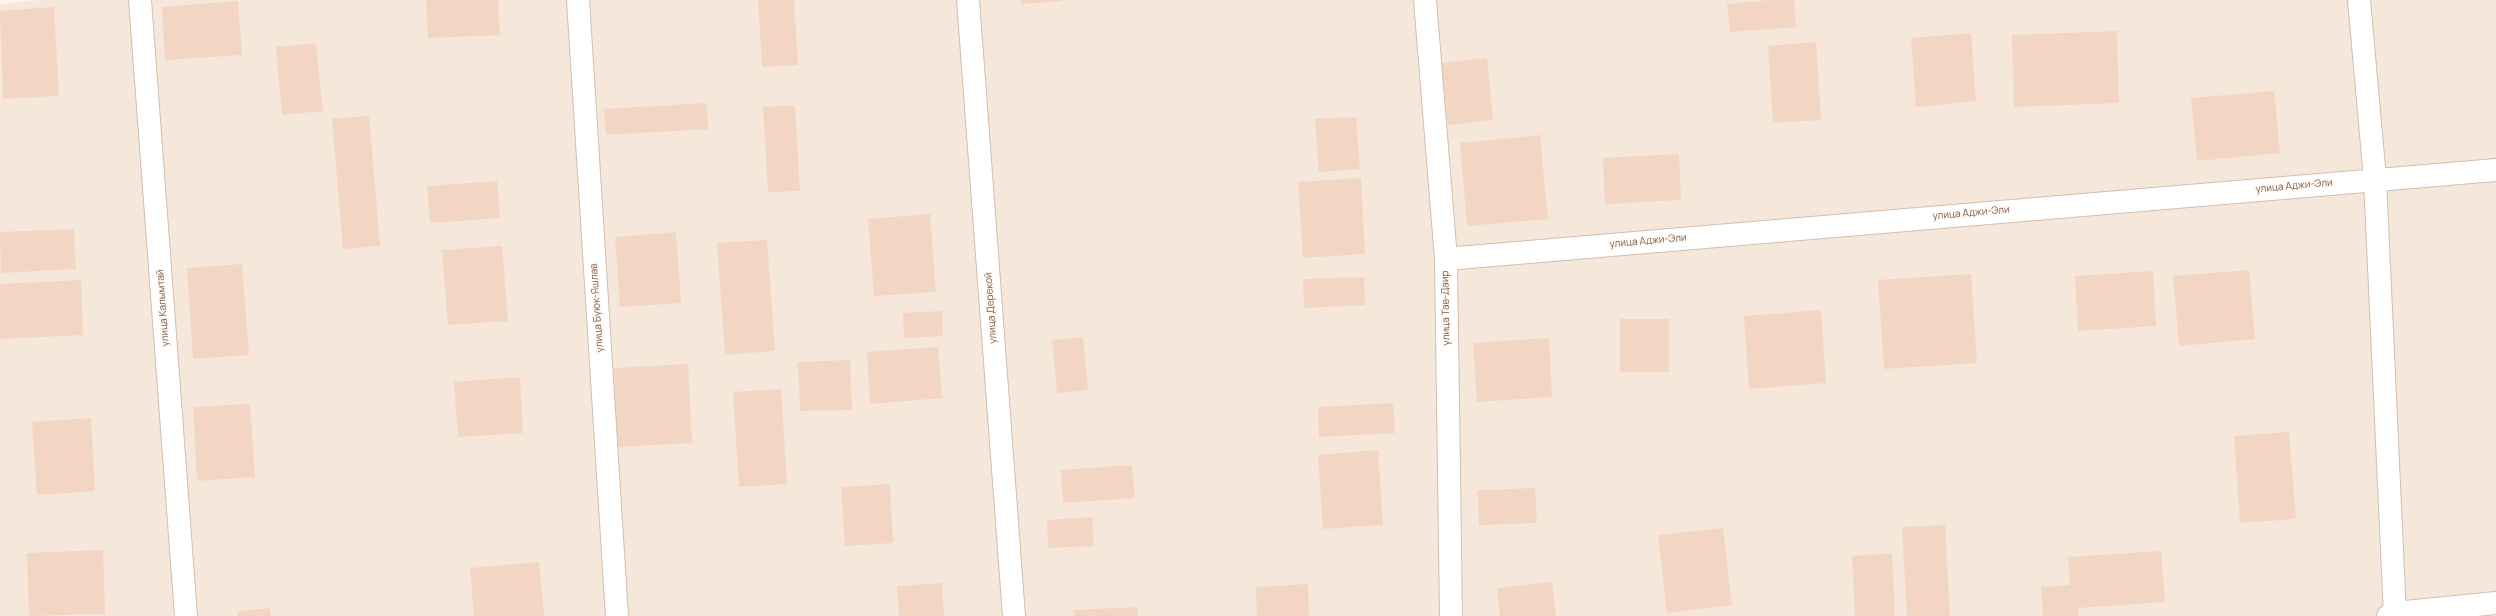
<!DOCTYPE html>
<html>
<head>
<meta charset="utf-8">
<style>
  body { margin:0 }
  canvas { display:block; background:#fdf6ec }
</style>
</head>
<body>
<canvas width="2496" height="616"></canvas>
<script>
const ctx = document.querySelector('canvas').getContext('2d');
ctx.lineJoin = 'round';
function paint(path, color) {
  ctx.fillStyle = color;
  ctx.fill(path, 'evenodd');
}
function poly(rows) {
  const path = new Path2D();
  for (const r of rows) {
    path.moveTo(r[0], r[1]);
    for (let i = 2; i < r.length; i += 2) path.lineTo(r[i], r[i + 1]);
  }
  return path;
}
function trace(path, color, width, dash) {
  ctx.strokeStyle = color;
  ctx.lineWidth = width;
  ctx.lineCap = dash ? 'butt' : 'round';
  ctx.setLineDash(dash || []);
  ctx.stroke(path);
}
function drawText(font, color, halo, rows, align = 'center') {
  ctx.font = font + ' Manrope,sans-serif';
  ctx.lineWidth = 4;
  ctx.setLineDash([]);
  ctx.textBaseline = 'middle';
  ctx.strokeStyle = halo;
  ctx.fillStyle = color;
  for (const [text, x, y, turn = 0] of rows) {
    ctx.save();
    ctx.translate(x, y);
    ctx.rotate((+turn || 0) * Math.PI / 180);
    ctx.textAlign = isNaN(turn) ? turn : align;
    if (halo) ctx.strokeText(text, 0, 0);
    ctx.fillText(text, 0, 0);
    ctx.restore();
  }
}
paint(poly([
  [40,0,2496,0,2496,616,0,616,0,4]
]), '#f5e8da');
paint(poly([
  [426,0,498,0,500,35,428,38],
  [758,0,794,0,798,65,762,67],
  [1021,0,1062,0,1062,1,1021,4],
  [1769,0,1794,0,1796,27,1730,32,1727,4],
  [238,1,242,55,165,60,162,7],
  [54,7,59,96,3,99,0,11],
  [2117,31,2119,103,2014,107,2012,35],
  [1971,33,1976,101,1916,107,1911,38],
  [1816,42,1821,120,1773,123,1768,46],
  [316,43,323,111,282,115,276,47],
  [1487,58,1493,120,1448,125,1441,63],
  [2274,91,2280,153,2197,161,2191,98],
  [707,103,708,129,606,135,604,109],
  [795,105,800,191,768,192,763,107],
  [369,116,380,246,343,249,332,119],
  [1356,117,1360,169,1319,172,1315,119],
  [1540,135,1548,219,1467,226,1460,143],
  [1679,154,1681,200,1605,204,1603,158],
  [1361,178,1365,254,1303,258,1298,182],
  [497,181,500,218,430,223,427,186],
  [930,214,936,292,874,296,868,219],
  [74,229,76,269,1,273,0,232],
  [676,232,681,303,620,307,615,237],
  [767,240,775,351,725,355,717,243],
  [502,246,508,321,448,325,442,250],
  [242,264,249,355,193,359,187,268],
  [2249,270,2255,339,2179,346,2173,276],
  [2153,271,2156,326,2078,331,2075,276],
  [1971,274,1977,363,1884,369,1878,280],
  [1364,277,1365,305,1304,308,1303,279],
  [81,280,83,335,0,339,0,284],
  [1821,310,1826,383,1749,389,1744,316],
  [942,311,943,336,904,338,903,313],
  [1620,319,1669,319,1669,372,1620,372],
  [1083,337,1088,390,1057,393,1052,340],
  [1549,338,1552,397,1477,402,1473,343],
  [938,347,942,398,870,404,867,352],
  [850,360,852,410,800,411,798,362],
  [688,364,692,443,617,447,614,368],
  [520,377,523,433,458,437,454,382],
  [781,389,787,484,739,487,733,392],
  [1393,403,1395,433,1319,437,1318,407],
  [250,404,255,477,197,481,193,407],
  [91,418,95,491,37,495,32,422],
  [2289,432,2296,519,2240,523,2234,436],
  [1378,450,1383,525,1323,529,1318,455],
  [1132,465,1135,498,1063,503,1061,470],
  [890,484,893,543,845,546,841,487],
  [1535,488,1537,523,1479,525,1478,490],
  [1092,517,1094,546,1048,548,1047,520],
  [1945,525,1950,616,1907,616,1902,527],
  [1723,528,1732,605,1667,613,1658,535],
  [103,550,105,614,29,616,27,553],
  [2161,551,2165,602,2078,608,2079,616,2043,616,2041,587,2070,585,2068,557],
  [1892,553,1895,616,1855,616,1852,556],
  [539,562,544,616,474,616,470,568],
  [1552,582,1556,616,1500,616,1497,588],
  [942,583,944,616,899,616,897,586],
  [1308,584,1309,616,1257,616,1256,587],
  [1137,607,1138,616,1074,616,1074,610],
  [270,608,271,616,238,616,238,611]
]), '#f3d5c3');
const minor = poly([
  [140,0,186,616],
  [578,0,617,616],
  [968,0,1014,616],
  [1425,0,1446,259,1451,616],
  [2359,0,2375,179,2395,616],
  [1446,259,2496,170],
  [2388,616,2395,613,2496,603]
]);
trace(minor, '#d1beb0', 24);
trace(minor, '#fff', 22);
drawText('10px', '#7a5c4d', '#fffaf3', [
  ["улица Аджи-Эли",2294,186,-5],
  ["улица Аджи-Эли",1971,213,-5],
  ["улица Аджи-Эли",1648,241,-5],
  ["улица Калымтай",163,308,-94],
  ["улица Буюк-Яшлав",597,308,-94],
  ["улица Дерекой",991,308,-94],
  ["улица Тав-Даир",1446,308,-91]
]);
</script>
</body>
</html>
